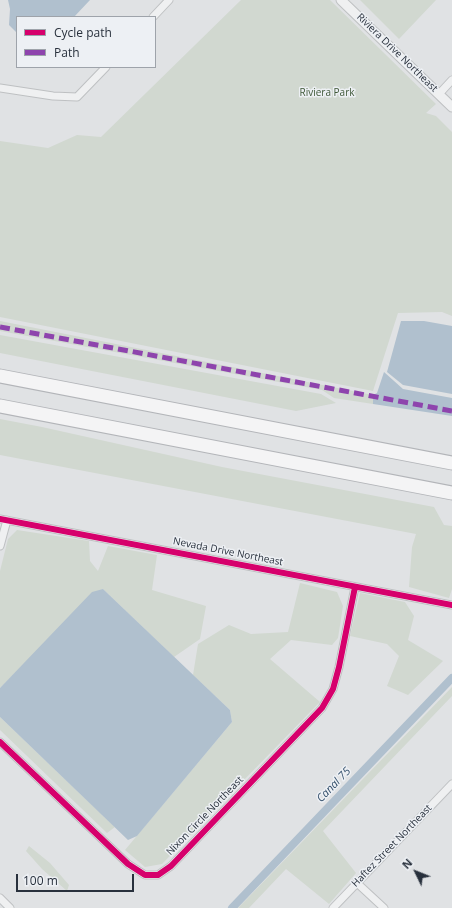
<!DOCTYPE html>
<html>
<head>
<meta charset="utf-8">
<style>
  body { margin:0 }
  #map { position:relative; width:452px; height:908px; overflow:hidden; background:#e0e2e4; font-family:"Open Sans",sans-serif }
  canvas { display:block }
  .legend { position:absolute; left:16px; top:16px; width:140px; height:52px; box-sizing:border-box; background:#edf0f4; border:1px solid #9ea3aa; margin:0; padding:5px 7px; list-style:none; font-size:12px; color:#28303c }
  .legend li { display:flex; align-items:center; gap:8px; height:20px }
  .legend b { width:20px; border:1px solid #9ea3aa }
  .north { position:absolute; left:396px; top:852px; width:40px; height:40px; -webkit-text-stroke:3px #edf0f4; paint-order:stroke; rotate:313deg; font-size:11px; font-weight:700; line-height:16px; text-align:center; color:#28303c }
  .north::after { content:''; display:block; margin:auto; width:14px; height:18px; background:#28303c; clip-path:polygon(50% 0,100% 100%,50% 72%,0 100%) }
  .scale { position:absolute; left:16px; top:874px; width:118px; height:18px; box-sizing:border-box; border:2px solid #28303c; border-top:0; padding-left:5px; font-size:12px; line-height:14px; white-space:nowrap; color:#28303c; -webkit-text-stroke:3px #edf0f4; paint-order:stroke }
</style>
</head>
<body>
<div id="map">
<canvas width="452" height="908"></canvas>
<ul class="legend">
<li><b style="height:5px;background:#d6006c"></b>Cycle path</li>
<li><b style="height:5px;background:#8e44ad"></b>Path</li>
</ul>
<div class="north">N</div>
<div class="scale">100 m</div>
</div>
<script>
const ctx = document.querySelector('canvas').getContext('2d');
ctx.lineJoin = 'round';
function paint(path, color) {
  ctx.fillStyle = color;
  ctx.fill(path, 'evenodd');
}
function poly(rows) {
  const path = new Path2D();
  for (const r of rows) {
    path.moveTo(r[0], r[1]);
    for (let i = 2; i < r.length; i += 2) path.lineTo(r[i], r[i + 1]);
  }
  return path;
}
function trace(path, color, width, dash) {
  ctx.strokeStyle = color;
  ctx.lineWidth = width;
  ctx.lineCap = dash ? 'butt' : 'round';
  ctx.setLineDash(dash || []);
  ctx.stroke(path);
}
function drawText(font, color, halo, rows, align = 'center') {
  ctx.font = font + ' "Open Sans",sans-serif';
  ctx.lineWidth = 3;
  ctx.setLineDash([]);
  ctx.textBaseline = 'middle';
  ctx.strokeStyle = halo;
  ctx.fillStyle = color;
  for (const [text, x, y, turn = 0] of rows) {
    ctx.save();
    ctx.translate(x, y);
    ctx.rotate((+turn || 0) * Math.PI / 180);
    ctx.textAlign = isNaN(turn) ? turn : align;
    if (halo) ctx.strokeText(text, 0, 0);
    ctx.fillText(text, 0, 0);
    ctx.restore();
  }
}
paint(poly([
  [241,0,330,0,436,104,426,113,436,116,452,132,452,316,442,312,398,313,373,391,0,317,0,141,48,148,77,135,101,137],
  [360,0,436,0,399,39],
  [0,321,373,395,373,404,334,398,322,390,0,331],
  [0,335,321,394,336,403,296,411,0,353],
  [0,419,42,427,222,467,434,507,444,525,452,526,452,589,449,598,409,587,412,547,416,534,0,455],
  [17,530,89,541,90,561,98,571,108,546,157,555,152,590,206,606,200,639,174,657,103,589,0,688,0,571,8,539],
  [300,583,337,592,343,606,338,638,332,645,291,640,270,659,320,702,162,864,145,867,125,850,232,722,230,710,193,675,198,644,229,625,251,634,288,632],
  [360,593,405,602,414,616,408,640,443,661,408,695,387,686,399,656,387,644,350,636],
  [452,687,452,696,323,831,356,873,329,904,286,869,249,908,238,908],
  [0,717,115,827,107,833,0,730],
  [29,846,50,863,69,885,67,891,42,869,26,851]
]), '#d1d8d0');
paint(poly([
  [8,0,90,0,74,17,17,17,17,33,9,25,10,9],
  [401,321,424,321,452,326,452,394,403,385,387,372],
  [384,372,403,389,452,398,452,416,373,404,373,395,377,393],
  [103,589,230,710,232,722,137,836,128,840,0,717,0,688,92,592]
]), '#b0c0ce');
trace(poly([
  [232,908,452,678]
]), '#b0c0ce', 8);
const minor = poly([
  [153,17,169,0],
  [0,88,53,96,77,97,106,67],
  [439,94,452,80],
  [0,519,452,605],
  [0,546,7,520],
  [0,742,128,864,145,875,158,875,171,866,322,708,333,689,339,667,355,587],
  [357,883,384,908],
  [0,898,10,908],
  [333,908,452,784]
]);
const tertiary = poly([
  [341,0,452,107]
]);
const motorway = poly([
  [0,376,452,463],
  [0,406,452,493]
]);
trace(minor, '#bec0c2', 9);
trace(tertiary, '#bec0c2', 11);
trace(motorway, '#b3b5b9', 15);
trace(minor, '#eff0f1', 7);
trace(tertiary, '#eff0f1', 9);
trace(motorway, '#f4f4f5', 13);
trace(poly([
  [0,327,452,411]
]), '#8e44ad', 5, [10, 5]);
trace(poly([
  [0,519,452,605],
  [0,742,128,864,145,875,158,875,171,866,322,708,333,689,339,667,355,587]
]), '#d6006c', 6);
drawText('10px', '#28303c', '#edf0f4', [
  ["Riviera Drive Northeast",397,53,44],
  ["Nevada Drive Northeast",228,552,11],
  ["Nixon Circle Northeast",205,816,-46],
  ["Haftez Street Northeast",392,846,-46]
]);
drawText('10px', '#3e5737', '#edf0f4', [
  ["Riviera Park",327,93]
]);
drawText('italic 11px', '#36516d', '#edf0f4', [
  ["Canal 75",334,785,-46]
]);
</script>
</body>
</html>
